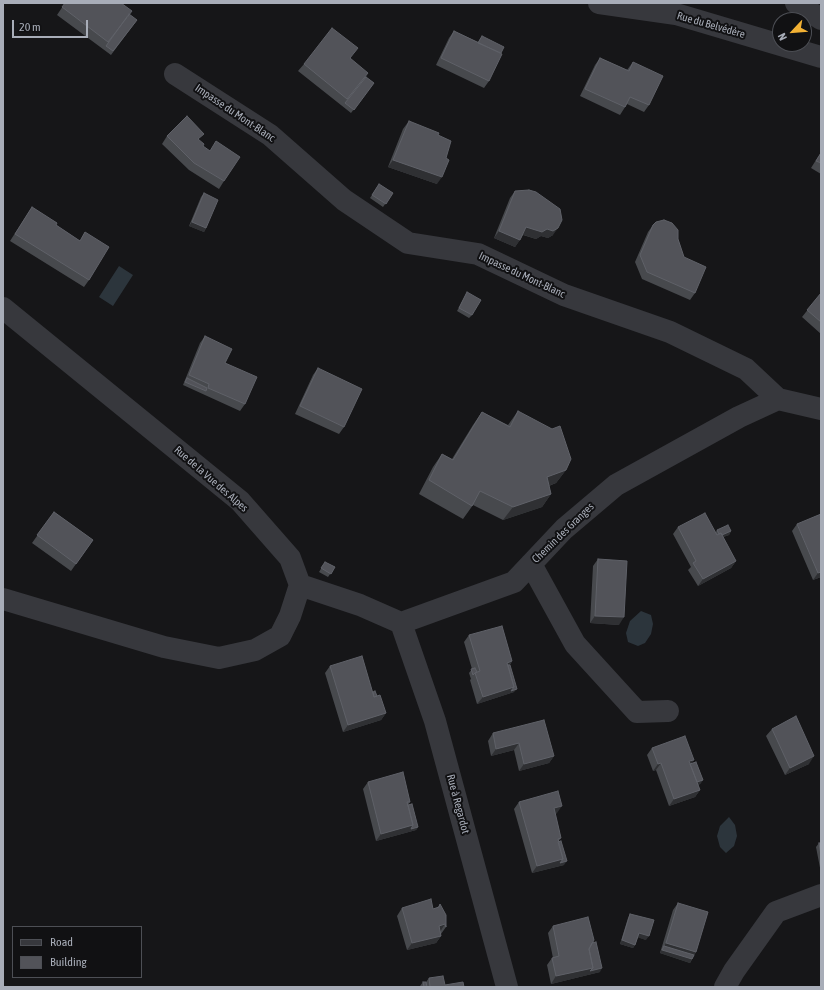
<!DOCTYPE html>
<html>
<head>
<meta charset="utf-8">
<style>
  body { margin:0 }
  #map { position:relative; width:824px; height:990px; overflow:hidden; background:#161618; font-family:"Asap Condensed",sans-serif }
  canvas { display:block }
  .frame { position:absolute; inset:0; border:4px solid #a8adb8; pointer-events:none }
  .legend { position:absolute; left:12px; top:926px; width:130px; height:52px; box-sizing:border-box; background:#111113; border:1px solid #4d4f55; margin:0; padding:5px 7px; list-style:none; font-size:12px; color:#a8adb8 }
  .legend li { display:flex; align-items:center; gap:8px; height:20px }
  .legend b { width:20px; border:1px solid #4d4f55 }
  .north { position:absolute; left:772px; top:12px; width:40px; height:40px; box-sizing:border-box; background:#111113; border:1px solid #4d4f55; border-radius:50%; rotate:244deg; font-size:11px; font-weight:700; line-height:16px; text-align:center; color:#a8adb8 }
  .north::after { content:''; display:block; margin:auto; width:14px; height:18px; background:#f2b134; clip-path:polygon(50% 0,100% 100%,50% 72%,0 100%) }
  .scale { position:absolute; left:12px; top:20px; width:76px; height:18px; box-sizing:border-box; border:2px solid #a8adb8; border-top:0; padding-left:5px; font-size:12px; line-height:14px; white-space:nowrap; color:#a8adb8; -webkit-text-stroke:3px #111113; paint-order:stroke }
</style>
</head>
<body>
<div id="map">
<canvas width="824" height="990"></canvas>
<div class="frame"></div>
<ul class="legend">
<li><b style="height:5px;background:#37383d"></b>Road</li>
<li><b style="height:11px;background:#525359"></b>Building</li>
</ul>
<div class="north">N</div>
<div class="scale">20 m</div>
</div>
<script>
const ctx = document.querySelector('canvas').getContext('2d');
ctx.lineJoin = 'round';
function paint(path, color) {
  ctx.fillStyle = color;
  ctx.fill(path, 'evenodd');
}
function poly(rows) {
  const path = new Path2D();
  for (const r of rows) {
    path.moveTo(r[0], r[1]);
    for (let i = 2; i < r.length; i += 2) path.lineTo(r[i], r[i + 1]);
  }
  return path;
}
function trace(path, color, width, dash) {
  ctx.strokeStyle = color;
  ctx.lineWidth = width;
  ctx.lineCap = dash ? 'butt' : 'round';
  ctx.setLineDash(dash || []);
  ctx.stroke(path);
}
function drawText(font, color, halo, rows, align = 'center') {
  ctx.font = font + ' "Asap Condensed",sans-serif';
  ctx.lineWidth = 4;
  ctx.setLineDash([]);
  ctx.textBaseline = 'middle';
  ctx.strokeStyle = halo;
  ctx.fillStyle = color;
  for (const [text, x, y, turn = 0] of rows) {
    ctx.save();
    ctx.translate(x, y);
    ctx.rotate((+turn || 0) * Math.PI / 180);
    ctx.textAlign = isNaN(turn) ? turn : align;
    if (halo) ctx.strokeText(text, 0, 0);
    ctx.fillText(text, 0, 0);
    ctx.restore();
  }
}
paint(poly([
  [119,266,133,275,113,306,99,297],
  [641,611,651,615,653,624,651,634,645,643,638,646,628,642,626,633,630,621],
  [729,817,735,825,737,836,734,846,726,853,720,847,717,836,720,826]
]), '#2c353c');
trace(poly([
  [599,3,676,14,821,57],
  [796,3,821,19],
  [175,74,270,135,344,200,408,243,478,254,564,295,670,332,746,369,778,399],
  [3,308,240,501,290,558,300,585,290,616,280,636,255,650,219,658,164,647,3,599],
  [531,564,575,644,637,712,668,711],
  [300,585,360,605,401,623,514,582,564,529,616,485,739,417,778,399,821,409],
  [401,623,435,721,507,987],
  [725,987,734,971,776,912,821,895]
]), '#37383d', 22);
paint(poly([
  [65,3,137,20,111,55,57,15],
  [454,31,478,42,482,36,489,81,484,88,436,65,449,38],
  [350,58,366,77,374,83,351,113,298,71,304,64],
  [600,58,627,70,633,62,649,105,644,112,627,104,620,115,580,96,595,65],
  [409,121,438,135,437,184,388,167,403,129],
  [167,136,199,140,224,181,219,189,189,170,162,144],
  [821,152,821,174,811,168],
  [379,184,393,193,383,207,370,198],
  [515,191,553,235,548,238,541,236,536,239,523,235,515,247,494,238,510,198],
  [204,193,206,228,204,232,189,226,201,197],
  [32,207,56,225,80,241,85,232,89,280,84,287,10,241],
  [653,225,678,239,695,293,690,300,642,279,635,262,648,232],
  [467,292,472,315,469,318,457,311],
  [821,293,821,334,802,317],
  [205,336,225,363,245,404,240,411,183,385,200,343],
  [318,368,344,427,339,434,295,414,313,375],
  [518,411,566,470,556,483,549,486,551,494,542,507,503,520,473,505,463,519,419,494,433,467,442,454,452,459,473,425,482,412,508,425],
  [54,512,93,540,71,571,32,543],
  [797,524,821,577,813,580,792,531],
  [678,527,716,532,717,530,731,531,729,535,723,537,736,561,731,568,698,586,688,570,691,567,673,534],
  [598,559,619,625,590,623,593,566],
  [325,562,335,567,328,577,319,572],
  [469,635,512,661,510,665,514,692,477,704,470,680,471,679,469,673,472,669,464,642],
  [330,666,373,692,377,696,386,713,381,720,343,732,325,673],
  [772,729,809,764,785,775,766,736],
  [493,733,554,756,549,763,519,771,514,750,491,756,488,741],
  [652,748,692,763,703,780,700,784,698,785,700,790,695,797,669,806,656,770,653,771,647,755],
  [368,782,410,802,408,805,418,827,416,830,376,841,363,789],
  [519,802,557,813,555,814,561,838,558,842,564,865,532,873,514,809],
  [819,843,821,843,821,873,816,847],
  [678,903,696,952,690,963,660,953,673,910],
  [440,904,446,927,441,934,440,932,441,936,436,943,407,950,397,916,402,908,433,909,437,908],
  [630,914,646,940,638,937,635,945,633,948,620,944,628,918],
  [553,926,592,943,600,972,551,984,547,965,552,958,553,958,548,933],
  [429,978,445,985,464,987,421,987,420,986,423,982,426,982]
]), '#47494d');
paint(poly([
  [393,160,442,177,437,184,388,167],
  [192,222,206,228,204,232,189,226],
  [526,227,547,229,558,228,553,235,548,238,541,236,536,239,521,234],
  [499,231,520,240,515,247,494,238],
  [566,470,556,483,537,490,547,477],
  [551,494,542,507,503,520,513,507],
  [731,531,729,535,718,539,720,536],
  [736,561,731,568,698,586,703,579],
  [821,572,821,577,813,580,818,573],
  [595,616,624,617,619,625,590,623],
  [512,661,507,669,507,663],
  [514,687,517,689,514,692,477,704,483,697],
  [386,713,381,720,343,732,348,725],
  [519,743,514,750,491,756,496,749],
  [554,756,549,763,519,771,524,764],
  [814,756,809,764,785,775,790,768],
  [694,760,689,767,689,761],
  [661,763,656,770,653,771,658,764],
  [703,780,700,784,691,787,694,783],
  [700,790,695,797,669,806,674,799],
  [562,806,557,813,549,816,554,808],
  [413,825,418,827,416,830,376,841,381,834],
  [563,859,567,861,564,865,532,873,537,866],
  [445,924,440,932,439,926],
  [639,933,649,936,646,940,636,937],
  [441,936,436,943,407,950,412,943],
  [622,940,635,945,633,948,620,944],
  [666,943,696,952,691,959,692,959,690,963,660,953],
  [593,968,602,968,600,972,551,984,556,976]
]), '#2f3033');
const building = poly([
  [65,3,121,3,132,11,108,42,62,7,65,3],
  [129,14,137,20,113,51,106,46,129,14],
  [332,28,358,48,350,58,368,73,347,99,304,64,332,28],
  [454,31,502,54,489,81,441,58,454,31],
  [482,36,504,47,501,53,478,43,482,36],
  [600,58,629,71,633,62,663,76,649,105,630,97,625,107,585,89,600,58],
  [366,77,374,83,354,110,345,103,366,77],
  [187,116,204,134,198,139,204,144,203,146,210,151,216,141,240,157,224,181,194,163,167,136,187,116],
  [409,121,439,133,438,135,451,141,446,158,449,160,442,177,393,160,409,121],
  [821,153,821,163,816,161,821,153],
  [379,184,393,193,386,204,372,195,379,184],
  [529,190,536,192,560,209,562,220,558,228,553,231,547,229,542,232,526,227,520,240,499,231,515,191,529,190],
  [204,193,218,200,206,228,192,222,204,193],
  [32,207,57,223,56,225,80,241,85,232,109,247,89,280,15,234,32,207],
  [664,220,672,223,678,230,678,239,684,257,706,267,695,293,647,272,640,255,653,225,656,222,664,220],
  [467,292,481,300,472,315,459,308,467,292],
  [821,293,821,322,807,310,821,293],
  [205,336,232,349,225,363,257,377,245,404,208,388,209,384,189,375,205,336],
  [318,368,362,389,344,427,300,406,318,368],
  [187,378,207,388,206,391,185,382,187,378],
  [518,411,552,429,560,426,571,459,566,470,547,477,551,494,513,507,480,491,472,506,429,480,442,454,453,460,482,412,510,427,518,411],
  [54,512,93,540,76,564,37,535,54,512],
  [705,513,717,535,721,533,736,561,703,579,693,563,696,561,678,527,705,513],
  [821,514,821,572,818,573,797,524,821,514],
  [728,525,731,531,722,535,721,533,719,534,717,530,728,525],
  [598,559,627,561,624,617,595,616,598,559],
  [325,562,335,567,331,574,321,568,325,562],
  [502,626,512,661,507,663,514,687,483,697,475,673,480,671,469,635,502,626],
  [362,656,374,697,380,695,386,713,348,725,330,666,362,656],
  [508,665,510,665,517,689,511,691,514,687,508,665],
  [475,668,477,672,475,673,473,675,471,669,475,668],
  [375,691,377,696,374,697,373,692,375,691],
  [796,716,814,756,790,768,772,729,796,716],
  [544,720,554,756,524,764,519,743,496,749,493,733,544,720],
  [685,736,694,760,689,761,700,790,674,799,661,763,658,764,652,748,685,736],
  [696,762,703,780,697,782,690,764,696,762],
  [403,772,410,802,407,802,413,825,381,834,368,782,403,772],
  [558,791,562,806,554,808,561,838,558,839,563,859,537,866,519,802,558,791],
  [412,804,418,827,411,829,413,825,408,805,412,804],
  [561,841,567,861,560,863,563,859,558,842,561,841],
  [819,843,821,843,821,855,819,843],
  [431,899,433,909,439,907,440,904,446,915,446,927,445,924,439,926,441,936,412,943,402,908,431,899],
  [678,903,708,912,696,952,666,943,678,903],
  [630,914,654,920,649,936,639,933,635,945,622,940,630,914],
  [588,917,594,940,589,949,593,968,556,976,552,958,559,956,553,926,588,917],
  [596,942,602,968,590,971,593,968,589,949,592,943,596,942],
  [664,946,694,955,692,959,662,950,664,946],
  [443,976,445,985,463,982,464,987,430,987,429,978,443,976],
  [423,982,426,982,427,987,424,987,423,982]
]);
paint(building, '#525359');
trace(building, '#5f6168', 1);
drawText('11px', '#a8adb8', '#111113', [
  ["Rue du Belvédère",711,25,16],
  ["Impasse du Mont-Blanc",235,113,34],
  ["Impasse du Mont-Blanc",522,275,25],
  ["Rue de la Vue des Alpes",211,479,41],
  ["Chemin des Granges",563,533,-44],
  ["Rue à Regardot",458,804,75]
]);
</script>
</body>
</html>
